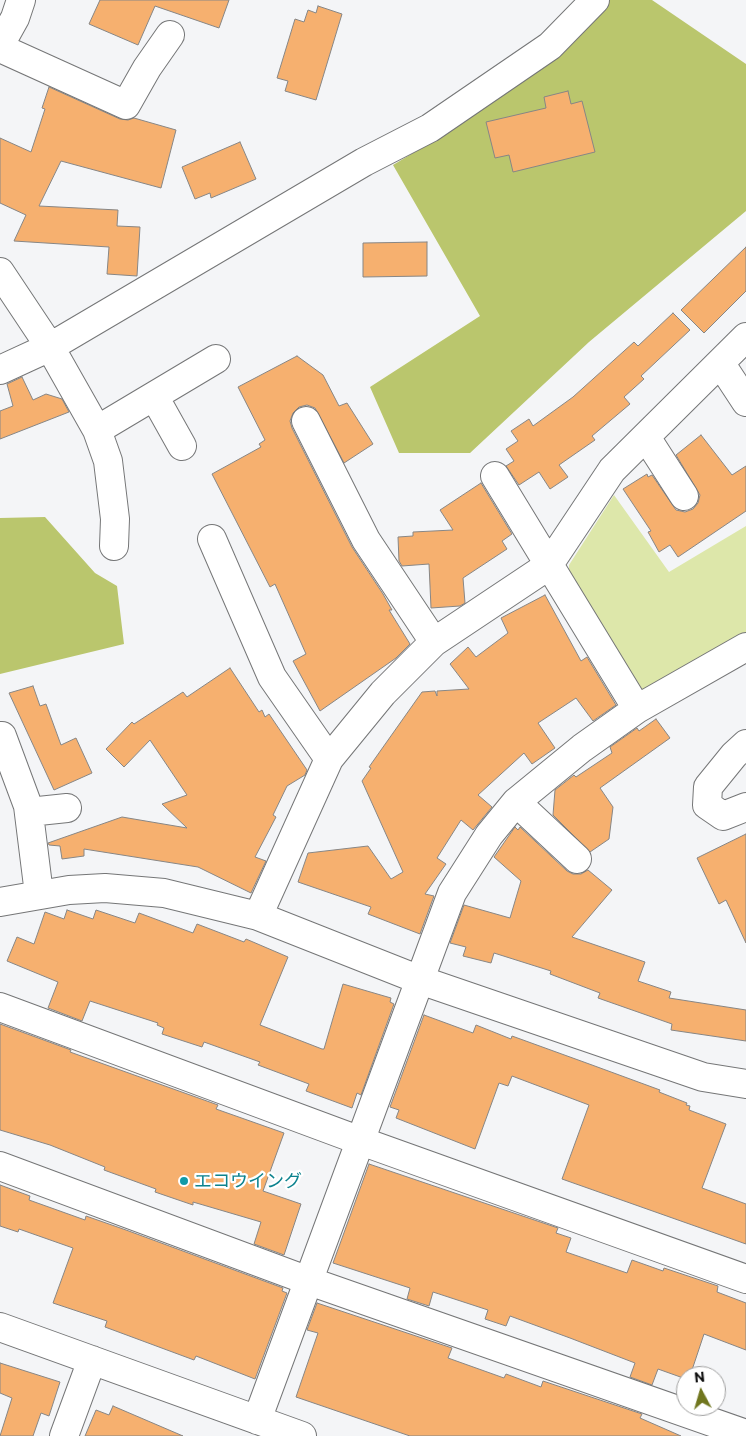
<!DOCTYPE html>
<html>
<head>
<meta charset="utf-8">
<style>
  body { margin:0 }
  #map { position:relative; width:746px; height:1436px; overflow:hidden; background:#f4f5f7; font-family:Commissioner,sans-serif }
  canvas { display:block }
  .north { position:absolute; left:676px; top:1366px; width:50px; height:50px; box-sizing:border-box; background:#fff; border:1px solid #9f9f9f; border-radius:50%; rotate:354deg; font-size:14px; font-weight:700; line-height:20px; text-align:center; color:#101010 }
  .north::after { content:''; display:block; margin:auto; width:18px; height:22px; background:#70761e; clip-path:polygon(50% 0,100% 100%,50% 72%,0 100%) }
</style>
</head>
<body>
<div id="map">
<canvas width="746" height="1436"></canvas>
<div class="north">N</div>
</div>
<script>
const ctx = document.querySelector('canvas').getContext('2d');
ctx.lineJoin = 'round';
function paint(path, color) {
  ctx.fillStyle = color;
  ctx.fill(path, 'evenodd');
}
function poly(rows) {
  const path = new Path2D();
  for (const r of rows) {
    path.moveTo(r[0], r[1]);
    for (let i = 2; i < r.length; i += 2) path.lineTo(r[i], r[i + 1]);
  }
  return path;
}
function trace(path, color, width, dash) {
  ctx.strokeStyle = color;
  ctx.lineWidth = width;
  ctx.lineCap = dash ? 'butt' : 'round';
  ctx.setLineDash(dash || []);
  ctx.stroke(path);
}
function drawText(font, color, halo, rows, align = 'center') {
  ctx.font = font + ' Commissioner,"Noto Sans JP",sans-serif';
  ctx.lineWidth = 4.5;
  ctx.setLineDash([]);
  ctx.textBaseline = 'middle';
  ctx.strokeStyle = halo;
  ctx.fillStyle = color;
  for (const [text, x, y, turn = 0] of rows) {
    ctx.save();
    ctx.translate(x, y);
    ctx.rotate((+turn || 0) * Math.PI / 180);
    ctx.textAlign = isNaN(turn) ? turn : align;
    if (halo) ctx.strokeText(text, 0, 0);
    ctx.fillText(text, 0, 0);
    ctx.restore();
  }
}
paint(poly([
  [614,495,669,572,746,526,746,638,648,694,639,692,569,580,569,565]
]), '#dde7aa');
paint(poly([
  [609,0,652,0,746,64,746,211,589,342,470,453,399,453,370,387,480,316,393,165,428,144,560,50],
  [45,517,95,573,117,586,124,644,0,674,0,518]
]), '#bac66d');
const building = poly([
  [100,0,229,0,219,28,155,6,138,45,89,24,100,0],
  [318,6,342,14,316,100,285,91,288,81,277,78,295,19,304,22,308,10,316,13,318,6],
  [49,87,120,119,128,120,134,118,176,130,161,188,61,161,39,206,118,210,117,226,140,227,137,276,107,274,109,247,14,241,26,215,0,203,0,138,31,152,45,109,42,108,49,87],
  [568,91,571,104,582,101,595,152,513,172,509,155,495,158,486,122,546,108,544,97,568,91],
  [240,142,256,179,211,198,210,193,195,199,182,167,240,142],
  [427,242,427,276,363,277,363,243,427,242],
  [746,247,746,291,704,333,681,310,746,247],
  [673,313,690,330,641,376,644,379,624,397,630,404,592,436,595,440,559,465,568,477,550,489,539,472,519,485,506,466,514,461,506,449,518,441,511,431,529,419,533,426,573,397,634,342,638,346,673,313],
  [297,356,323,375,339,406,347,403,373,444,344,463,315,408,307,405,299,407,293,413,290,421,292,428,352,547,383,594,392,610,389,610,410,644,396,658,320,711,293,661,306,654,275,584,270,587,212,474,261,447,259,444,265,440,238,387,297,356],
  [22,377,33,400,46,394,62,399,69,412,0,439,0,411,13,406,7,384,22,377],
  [701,435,732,475,746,466,746,511,678,557,670,545,659,552,648,532,651,531,623,489,647,474,648,477,652,475,676,510,685,512,693,509,698,503,700,495,676,455,701,435],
  [481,483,512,534,502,541,507,549,463,578,465,603,460,606,431,608,429,564,402,566,399,561,398,537,413,536,413,532,453,530,440,510,481,483],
  [545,595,581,661,587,657,616,705,593,721,576,698,538,723,555,748,532,764,524,753,478,795,492,807,473,830,461,820,437,858,446,864,425,894,434,896,420,934,368,914,371,907,298,882,308,853,368,846,391,879,403,872,362,781,371,768,369,767,422,692,435,691,437,696,437,691,469,689,450,664,468,647,476,657,508,633,501,618,545,595],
  [230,668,259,712,262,710,265,717,269,714,307,770,305,775,287,786,273,815,276,817,255,857,266,861,251,893,198,867,84,849,84,856,62,859,60,846,49,845,48,843,122,817,187,828,162,804,187,795,150,740,124,767,106,749,132,722,134,724,183,692,187,697,230,668],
  [33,686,40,706,46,704,61,745,76,738,92,773,54,790,9,693,33,686],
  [656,719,670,738,600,788,613,807,609,839,590,852,553,815,555,790,574,775,576,777,612,753,610,747,637,728,639,731,656,719],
  [515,827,518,830,520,827,567,871,573,874,581,874,588,870,612,890,572,937,645,962,638,981,671,992,669,998,746,1010,746,1041,671,1030,672,1024,598,998,600,993,550,974,551,971,494,953,491,963,463,956,466,947,450,943,464,905,510,918,521,881,494,857,515,827],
  [746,834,746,943,726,900,719,904,697,858,746,834],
  [67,910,93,919,96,910,135,923,139,913,193,933,197,924,244,942,246,939,288,957,260,1025,322,1049,324,1049,343,984,391,998,390,1002,394,1004,361,1095,357,1093,352,1108,306,1091,309,1084,258,1065,260,1062,204,1042,202,1047,162,1034,164,1028,157,1025,158,1023,90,1001,82,1021,48,1008,58,982,7,961,17,937,34,944,45,912,64,919,67,910],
  [424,1015,473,1033,476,1025,511,1039,512,1036,592,1065,660,1090,659,1092,687,1103,686,1105,690,1106,689,1110,726,1124,702,1188,746,1204,746,1244,562,1179,589,1105,512,1076,508,1086,499,1083,475,1149,396,1118,399,1110,390,1107,424,1015],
  [0,1024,71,1050,70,1052,218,1105,216,1109,284,1133,263,1191,301,1204,284,1255,254,1244,261,1222,193,1202,193,1205,155,1192,156,1189,104,1170,105,1167,50,1145,0,1130,0,1024],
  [369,1164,558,1228,556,1233,571,1238,566,1252,627,1273,632,1260,663,1271,664,1268,718,1286,717,1292,746,1303,746,1350,704,1334,690,1376,686,1376,686,1379,658,1369,652,1385,630,1377,635,1363,570,1338,510,1316,506,1326,485,1319,488,1310,433,1292,429,1306,407,1299,410,1288,333,1263,369,1164],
  [0,1185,30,1196,29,1200,85,1220,86,1216,126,1230,283,1288,282,1291,287,1293,255,1379,196,1356,194,1360,105,1327,107,1321,53,1303,73,1248,19,1229,18,1232,0,1226,0,1185],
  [317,1303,452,1348,448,1358,504,1378,506,1374,541,1387,543,1381,642,1414,640,1418,681,1436,410,1436,296,1397,318,1333,307,1330,317,1303],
  [0,1363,60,1382,49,1416,41,1413,33,1436,0,1436,12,1398,0,1393,0,1363],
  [113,1406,183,1436,85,1436,96,1410,109,1415,113,1406]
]);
paint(building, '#f6b06f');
trace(building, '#878685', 1);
const minor = poly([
  [0,45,15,18,21,0],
  [0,48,126,105,147,68,170,35],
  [0,272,50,347,97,430,108,461,115,519,114,546],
  [721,364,746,402],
  [0,370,50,347,364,162,430,128,550,46,595,0],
  [154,396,182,446],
  [306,421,366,540,434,642],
  [97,430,216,359],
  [646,437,684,496],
  [495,476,637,709],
  [212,539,272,677,329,759],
  [2,736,28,806,39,894],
  [746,744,734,755,708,787,707,805,723,816,746,807],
  [516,802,577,859],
  [29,812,67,808],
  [0,902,69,890,105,888,164,893,258,916,420,980,703,1077,746,1084],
  [258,916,329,759,383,693,434,642,548,566,612,470,746,337],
  [0,1007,361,1141,746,1279],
  [0,1166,309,1281,746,1434],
  [0,1327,302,1436],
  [257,1420,452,893,489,835,516,802,582,748,637,709,746,647],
  [64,1436,92,1360]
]);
trace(minor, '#757677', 30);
trace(minor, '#fff', 28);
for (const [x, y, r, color] of [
  [184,1181,5,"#0f9aa8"]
]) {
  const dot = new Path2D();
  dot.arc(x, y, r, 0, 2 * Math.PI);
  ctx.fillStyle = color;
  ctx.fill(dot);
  trace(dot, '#fff', 2);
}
drawText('18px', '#0d838f', '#fff', [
  ["エコウイング",194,1181]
], 'left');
</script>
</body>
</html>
